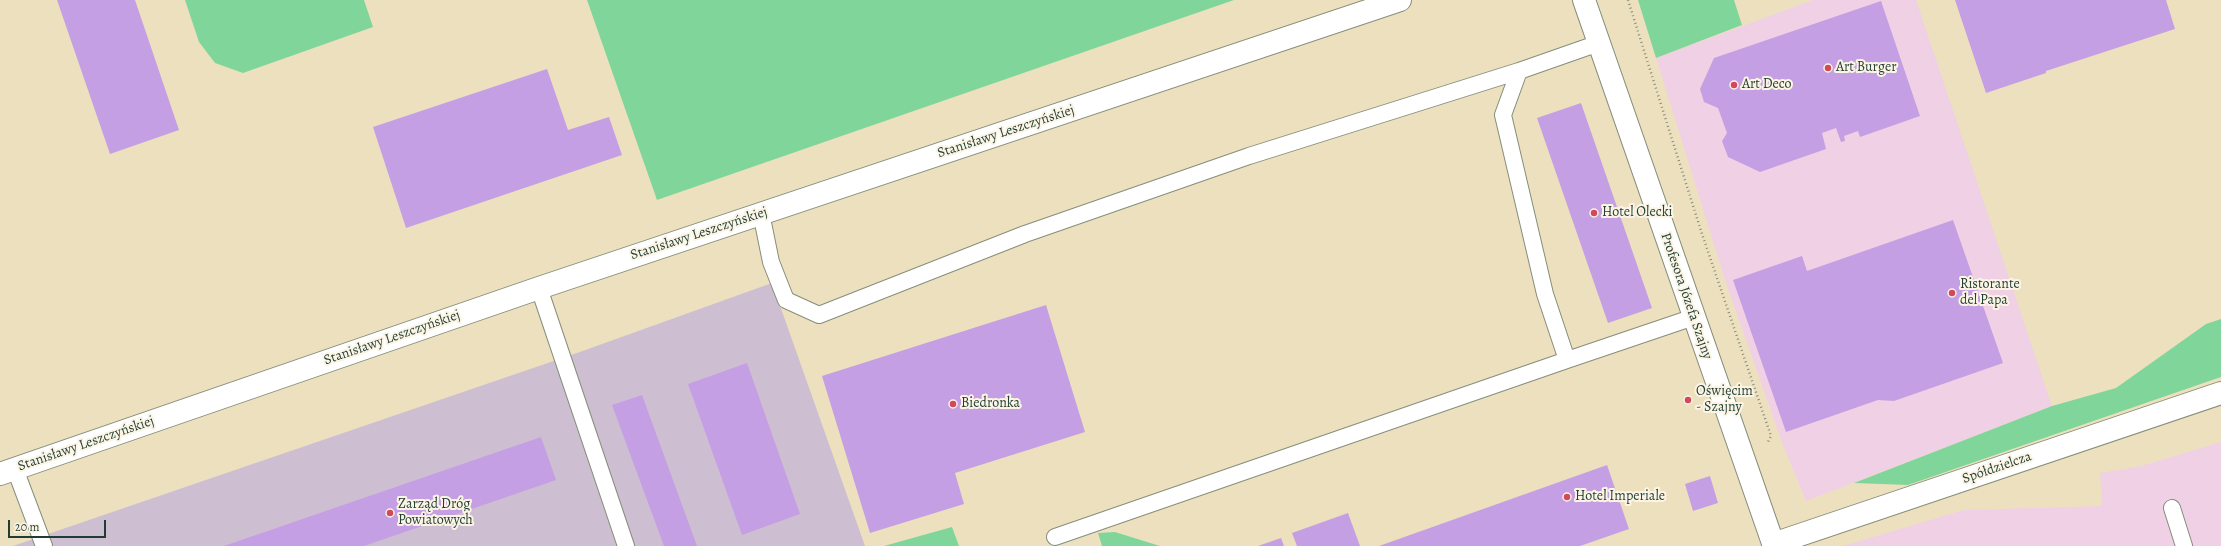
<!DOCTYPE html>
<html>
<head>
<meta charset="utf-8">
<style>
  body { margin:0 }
  #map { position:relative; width:2221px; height:546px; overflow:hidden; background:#ede0bf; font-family:Alegreya,serif }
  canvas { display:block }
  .scale { position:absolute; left:8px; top:520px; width:98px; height:18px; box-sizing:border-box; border:2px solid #1f3d34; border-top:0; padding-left:5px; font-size:12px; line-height:14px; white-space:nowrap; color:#1f3d34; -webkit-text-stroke:3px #fcf5e5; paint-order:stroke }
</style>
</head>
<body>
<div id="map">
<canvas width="2221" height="546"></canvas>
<div class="scale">20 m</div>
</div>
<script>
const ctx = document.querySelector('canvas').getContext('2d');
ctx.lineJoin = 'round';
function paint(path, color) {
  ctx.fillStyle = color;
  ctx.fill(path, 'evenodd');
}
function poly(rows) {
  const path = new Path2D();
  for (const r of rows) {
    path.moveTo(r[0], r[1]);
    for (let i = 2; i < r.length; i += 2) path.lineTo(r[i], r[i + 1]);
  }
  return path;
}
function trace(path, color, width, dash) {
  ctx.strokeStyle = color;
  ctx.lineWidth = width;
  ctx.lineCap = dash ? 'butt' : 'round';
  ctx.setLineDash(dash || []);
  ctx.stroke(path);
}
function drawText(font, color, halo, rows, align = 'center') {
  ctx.font = font + ' Alegreya,serif';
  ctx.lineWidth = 4;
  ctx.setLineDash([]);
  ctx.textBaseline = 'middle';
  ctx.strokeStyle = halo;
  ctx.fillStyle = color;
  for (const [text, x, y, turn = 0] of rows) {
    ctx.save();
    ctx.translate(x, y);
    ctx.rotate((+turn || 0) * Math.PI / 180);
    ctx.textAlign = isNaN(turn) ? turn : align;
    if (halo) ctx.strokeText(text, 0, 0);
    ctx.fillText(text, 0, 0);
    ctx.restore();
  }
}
paint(poly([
  [1813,0,1916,0,2052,406,1806,501,1783,445,1726,283,1656,58],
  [2221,442,2221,546,1843,546,1964,510,2102,506,2100,473,2141,466]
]), '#f0d0e4');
paint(poly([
  [772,283,865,546,13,546,577,353]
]), '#cebed1');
paint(poly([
  [185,0,364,0,373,27,243,73,215,63,199,42],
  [587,0,1234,0,657,200],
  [1638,0,1734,0,1742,25,1656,58],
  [2221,319,2221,377,1908,485,1854,483,2052,406,2116,388,2206,324],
  [952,527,959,546,884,546],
  [1115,532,1160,546,1102,546,1098,533]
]), '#80d69a');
paint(poly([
  [57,0,135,0,179,130,110,154],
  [1955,0,2166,0,2175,29,2046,71,2046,73,1986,93],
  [1881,1,1920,116,1860,137,1858,131,1844,136,1845,141,1841,142,1836,128,1822,133,1826,149,1760,172,1728,157,1722,141,1727,133,1718,108,1704,102,1700,89,1714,58],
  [547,69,568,130,609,117,622,155,406,228,373,127],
  [1581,103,1652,308,1608,323,1537,118],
  [1953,220,2003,363,1894,401,1878,400,1786,432,1733,280,1802,256,1807,271],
  [1046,305,1085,432,955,473,964,504,870,533,822,376],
  [747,363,800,514,742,535,688,384],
  [642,395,697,546,664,546,612,405],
  [541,437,556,480,364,546,224,546],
  [1607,465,1629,529,1580,546,1379,546],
  [1710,476,1718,503,1693,511,1685,484],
  [1348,513,1360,546,1297,546,1292,533],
  [1281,538,1284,546,1258,546]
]), '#c59fe3');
const lane = poly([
  [1599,43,1519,71,1503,115,1545,294,1567,360,1694,317],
  [761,213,771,262,786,300,819,315,1025,234,1249,156,1519,71],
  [539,288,626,546],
  [15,469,44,546],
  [2172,508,2184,546],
  [1055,537,1567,360]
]);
const street = poly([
  [1584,0,1774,546],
  [1773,544,2221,393]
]);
const secondary = poly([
  [0,474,539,288,1400,0]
]);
trace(lane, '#868e7a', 18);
trace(street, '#868e7a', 24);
trace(secondary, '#868e7a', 24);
trace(poly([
  [1628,0,1702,234,1771,436,1768,442]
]), '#868e7a', 2.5, [1, 3]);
trace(lane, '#fff', 16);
trace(street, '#fff', 22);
trace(secondary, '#fff', 22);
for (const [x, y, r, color] of [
  [1828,68,4,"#d1495b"],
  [1734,85,4,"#d1495b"],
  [1594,213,4,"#d1495b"],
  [1952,293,4,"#d1495b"],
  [1688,400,4,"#d1495b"],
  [953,404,4,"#d1495b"],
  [1567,497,4,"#d1495b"],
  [390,513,4,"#d1495b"]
]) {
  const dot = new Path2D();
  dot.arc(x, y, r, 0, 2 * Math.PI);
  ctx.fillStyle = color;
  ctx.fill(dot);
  trace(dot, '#fcf5e5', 1.5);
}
drawText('14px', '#1f3d34', '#fcf5e5', [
  ["Art Burger",1836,68],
  ["Art Deco",1742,85],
  ["Hotel Olecki",1602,213],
  ["Ristorante",1960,285],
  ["del Papa",1960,301],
  ["Oświęcim",1696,392],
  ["- Szajny",1696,408],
  ["Biedronka",961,404],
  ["Hotel Imperiale",1575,497],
  ["Zarząd Dróg",398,505],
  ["Powiatowych",398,521]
], 'left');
drawText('14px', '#1f3d34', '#fcf5e5', [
  ["Stanisławy Leszczyńskiej",1006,132,-18],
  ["Stanisławy Leszczyńskiej",699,234,-18],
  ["Profesora Józefa Szajny",1686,296,71],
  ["Stanisławy Leszczyńskiej",392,338,-19],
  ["Stanisławy Leszczyńskiej",86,444,-19],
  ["Spółdzielcza",1997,468,-19]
]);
</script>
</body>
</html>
